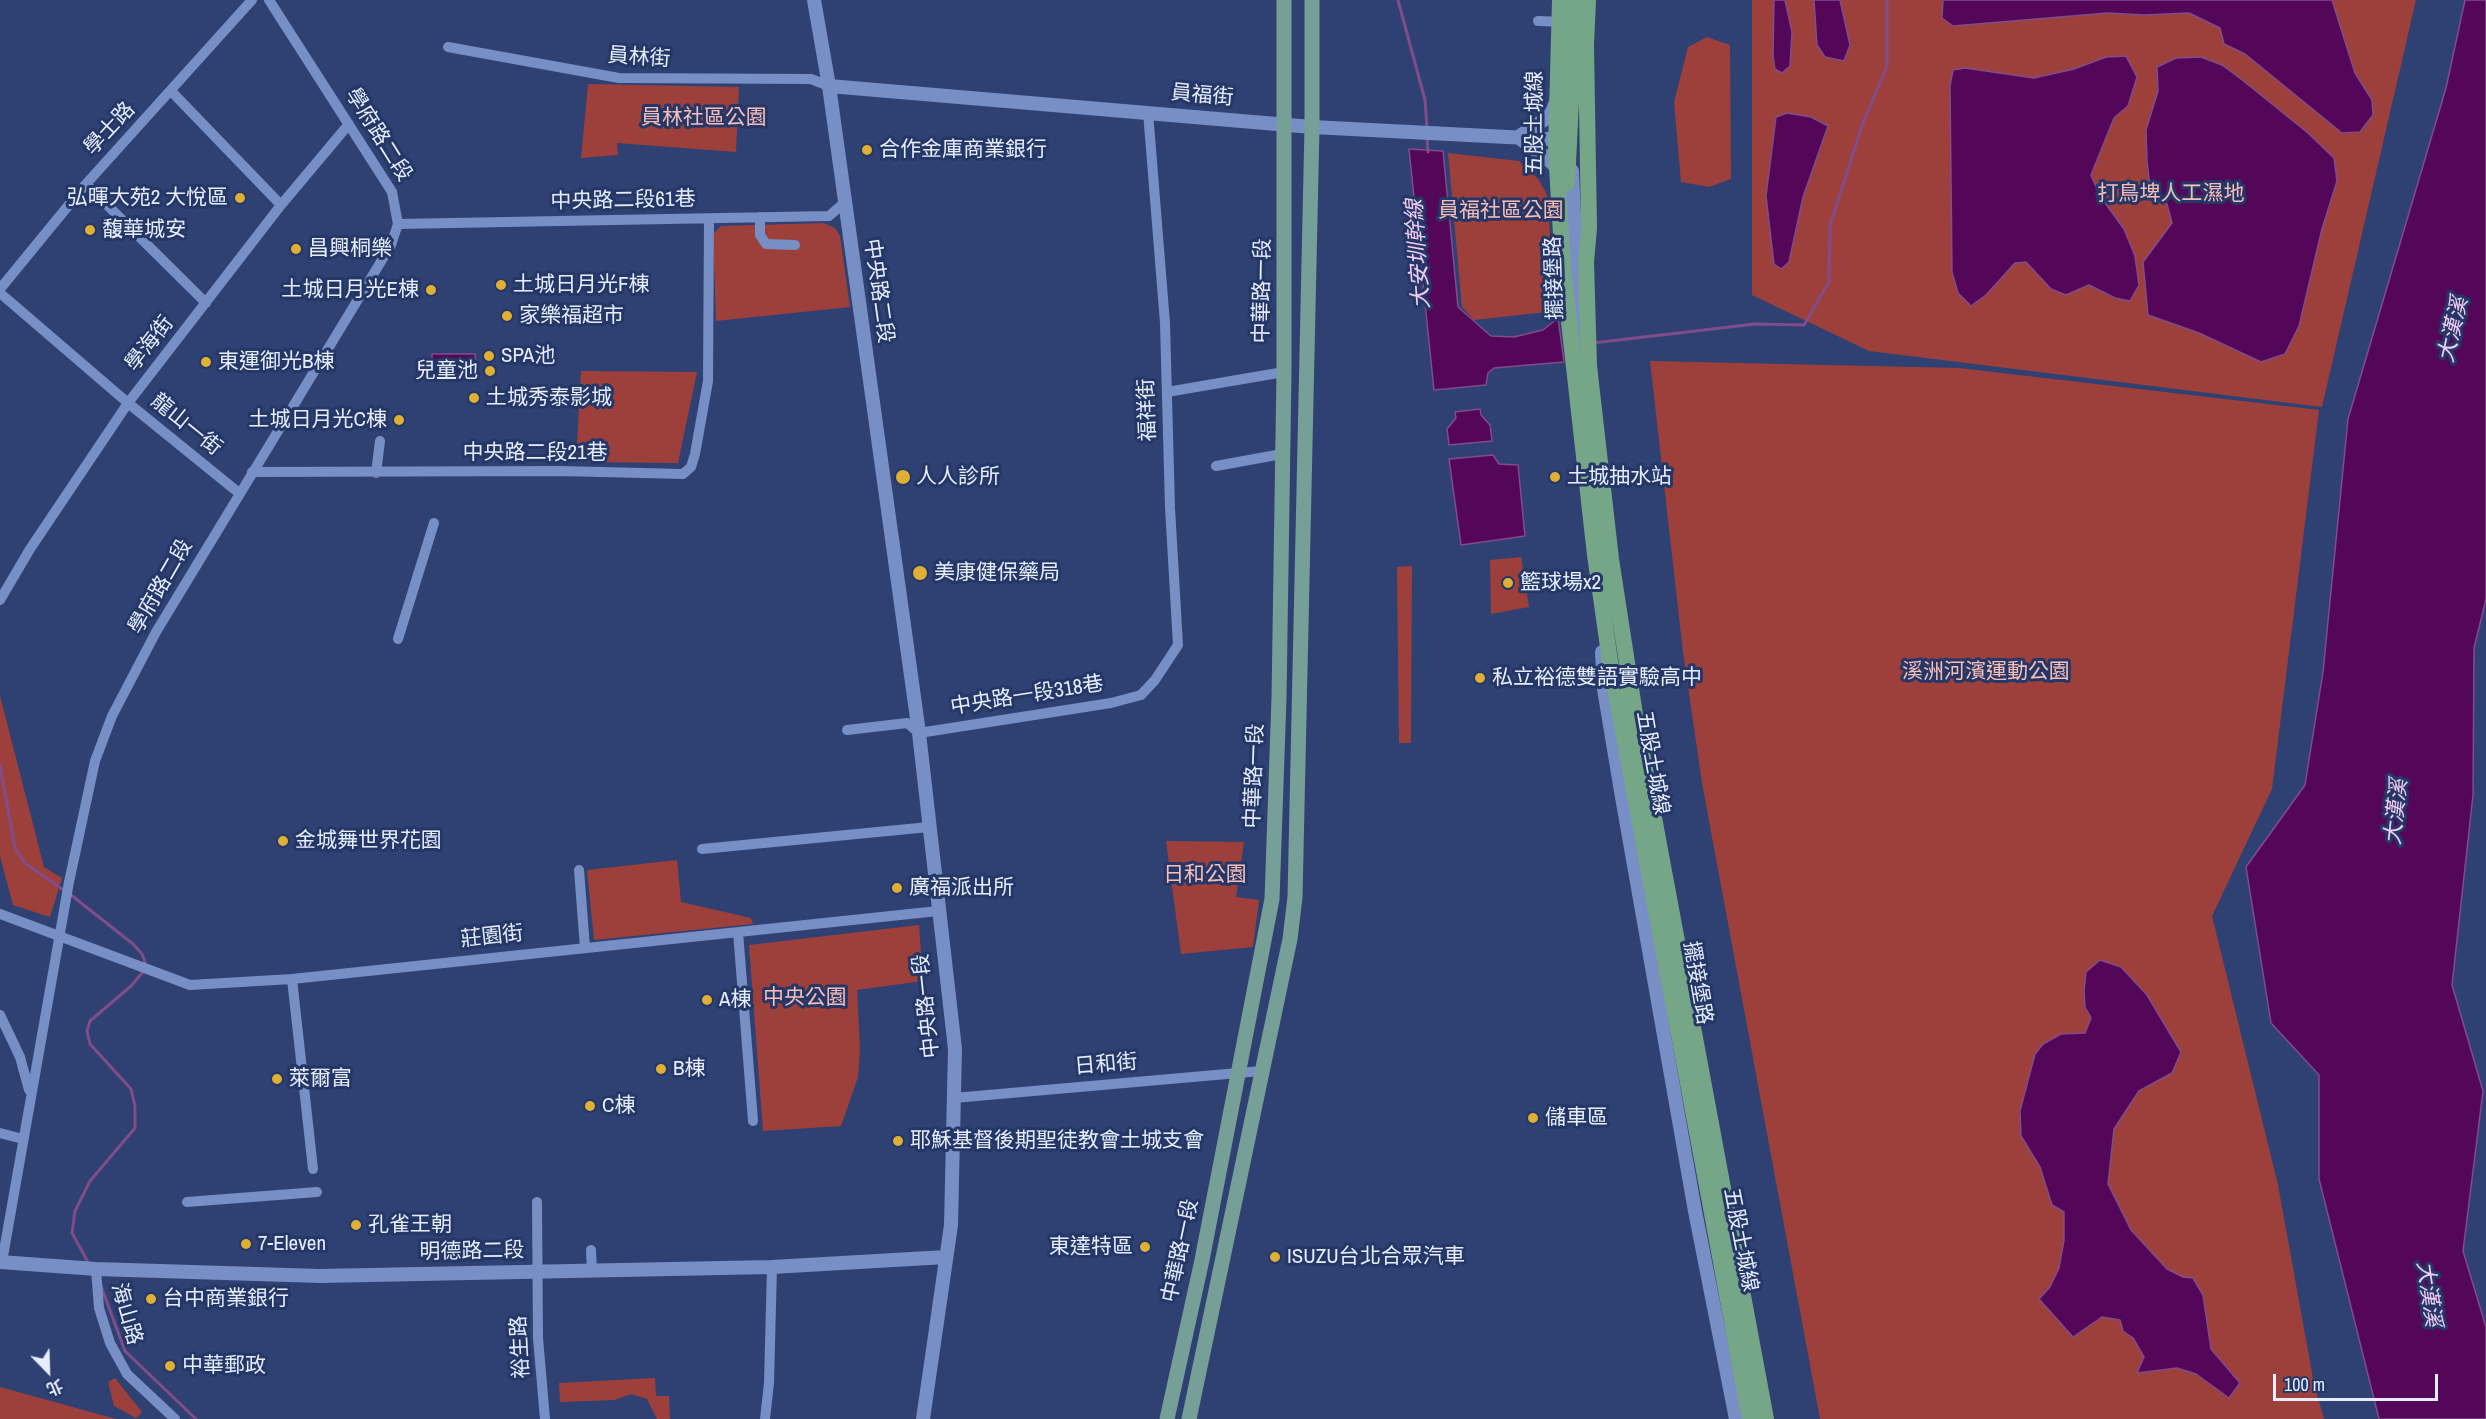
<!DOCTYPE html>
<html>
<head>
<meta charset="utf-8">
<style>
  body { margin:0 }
  #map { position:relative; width:2486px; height:1419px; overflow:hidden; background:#2e4172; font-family:"Archivo Narrow","Noto Sans TC",sans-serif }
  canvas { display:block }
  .north { position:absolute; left:18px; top:1341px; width:60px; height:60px; -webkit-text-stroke:4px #243766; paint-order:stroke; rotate:157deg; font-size:16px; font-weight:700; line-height:24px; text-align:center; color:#e5edff }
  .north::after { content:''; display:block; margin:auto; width:21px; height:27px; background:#e5edff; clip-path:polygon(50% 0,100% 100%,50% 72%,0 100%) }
  .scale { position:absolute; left:2273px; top:1374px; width:165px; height:27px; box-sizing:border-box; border:3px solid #e5edff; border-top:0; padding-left:8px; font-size:18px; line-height:21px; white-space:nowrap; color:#e5edff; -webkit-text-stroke:4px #243766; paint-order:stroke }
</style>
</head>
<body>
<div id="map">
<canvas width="2486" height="1419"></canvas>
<div class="north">北</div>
<div class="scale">100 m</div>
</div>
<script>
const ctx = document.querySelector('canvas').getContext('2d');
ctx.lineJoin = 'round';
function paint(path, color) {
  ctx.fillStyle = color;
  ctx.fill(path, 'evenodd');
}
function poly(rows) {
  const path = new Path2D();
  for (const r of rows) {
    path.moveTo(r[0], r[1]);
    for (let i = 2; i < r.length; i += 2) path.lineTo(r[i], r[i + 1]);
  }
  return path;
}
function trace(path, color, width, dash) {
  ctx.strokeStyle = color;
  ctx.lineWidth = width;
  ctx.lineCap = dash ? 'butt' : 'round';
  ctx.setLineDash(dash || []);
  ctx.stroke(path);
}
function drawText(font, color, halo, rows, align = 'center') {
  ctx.font = font + ' "Archivo Narrow","Noto Sans TC",sans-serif';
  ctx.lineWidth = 6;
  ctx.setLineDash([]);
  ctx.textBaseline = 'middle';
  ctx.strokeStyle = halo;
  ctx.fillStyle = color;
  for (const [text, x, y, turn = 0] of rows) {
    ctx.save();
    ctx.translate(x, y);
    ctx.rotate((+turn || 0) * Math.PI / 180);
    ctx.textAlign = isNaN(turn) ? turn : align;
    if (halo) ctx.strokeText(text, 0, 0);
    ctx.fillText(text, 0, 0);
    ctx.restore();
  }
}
paint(poly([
  [1752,0,2416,0,2322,407,1869,351,1752,295],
  [1707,37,1730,45,1731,179,1709,187,1681,182,1674,102,1688,47],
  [588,84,739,87,736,152,617,143,618,155,581,158],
  [1448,153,1519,161,1539,180,1547,195,1556,311,1474,320,1462,307],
  [824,223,835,228,840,236,850,307,716,321,713,234,721,226],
  [1650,361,1959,368,2319,410,2272,789,2212,916,2278,1185,2314,1384,2324,1419,1820,1419,1702,783,1683,652],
  [581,371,697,372,678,463,576,462],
  [1521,557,1529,607,1491,614,1490,560],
  [1412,566,1411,743,1399,743,1397,567],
  [0,696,44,867,62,878,50,917,13,905,0,856],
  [1166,841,1244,842,1236,897,1259,900,1253,947,1181,954],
  [677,860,681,902,751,918,753,924,594,940,587,870],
  [919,925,923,981,857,990,860,1049,858,1077,841,1126,763,1131,749,945],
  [115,1378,142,1412,136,1418,114,1406,108,1382],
  [655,1378,656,1396,669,1396,670,1419,657,1419,647,1399,631,1394,615,1400,560,1402,559,1383],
  [0,1387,116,1419,0,1419]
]), '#9d403b');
const water = poly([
  [1774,0,1785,0,1792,32,1790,66,1782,73,1775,69,1773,56,1774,0],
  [1814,0,1840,0,1850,45,1844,61,1825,57,1817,45,1814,0],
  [1943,0,2332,0,2355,73,2372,100,2373,115,2360,132,2342,133,2245,54,2224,44,2220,28,2189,13,2145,15,2107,13,1953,26,1942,18,1943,0],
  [2465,0,2486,0,2486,599,2474,648,2473,795,2452,985,2483,1091,2463,1251,2486,1327,2486,1419,2379,1419,2319,1179,2319,1075,2271,1023,2246,867,2305,785,2323,672,2348,419,2446,88,2465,0],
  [2126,56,2137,77,2128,106,2114,118,2091,175,2100,196,2124,229,2135,256,2139,285,2130,301,2115,298,2089,285,2066,295,2051,289,2026,262,2015,263,1986,295,1971,306,1958,293,1952,272,1950,86,1953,70,1965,68,2034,78,2074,69,2106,57,2126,56],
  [2201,57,2222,65,2241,79,2308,133,2334,158,2337,181,2322,229,2299,326,2285,354,2261,362,2199,333,2148,315,2143,262,2172,223,2167,204,2151,195,2147,161,2146,130,2158,91,2157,67,2176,58,2201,57],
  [1787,113,1811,117,1828,126,1803,197,1789,262,1781,269,1774,264,1766,196,1776,117,1787,113],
  [1409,149,1443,151,1458,307,1491,336,1514,337,1543,330,1558,318,1564,362,1494,368,1488,373,1486,385,1434,390,1409,149],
  [432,354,475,354,476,378,432,379,432,354],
  [1480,409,1481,415,1490,425,1492,441,1449,445,1447,429,1456,418,1455,412,1480,409],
  [1493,455,1499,464,1518,465,1525,536,1461,545,1449,459,1493,455],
  [2100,960,2121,967,2147,995,2181,1052,2172,1073,2139,1091,2114,1129,2108,1184,2131,1230,2167,1269,2183,1277,2193,1278,2203,1295,2211,1349,2240,1383,2229,1398,2196,1374,2177,1368,2137,1373,2144,1357,2133,1338,2123,1331,2120,1320,2102,1317,2073,1337,2039,1299,2050,1287,2059,1268,2064,1240,2064,1212,2052,1205,2040,1167,2021,1136,2020,1111,2035,1054,2043,1044,2061,1034,2085,1033,2091,1018,2085,1007,2084,991,2086,972,2100,960]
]);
paint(water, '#540758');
trace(water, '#804c8a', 1.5);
trace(poly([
  [1398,0,1425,100,1427,128],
  [1427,137,1428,152],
  [1593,343,1755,324,1804,325,1829,282,1830,225,1864,120,1887,67,1887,0],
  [0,765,15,848,26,864,65,891],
  [71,895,133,944,142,954,146,965],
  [89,1264,72,1233,75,1211,90,1181,135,1128,135,1106,131,1089,90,1044,87,1031,90,1021,131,986,144,971],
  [101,1286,125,1351,196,1419]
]), '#804c8a', 3);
trace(poly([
  [1538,21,1565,22],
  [448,47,619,78,811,79,829,86],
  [171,91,281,205],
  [86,184,206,303],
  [760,217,760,235,766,244,795,245],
  [398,224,829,216,844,203],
  [0,289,86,184,252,0],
  [0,293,128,403,239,493],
  [1167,392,1284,372],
  [1216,466,1282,454],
  [252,472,560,471,683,474,691,467,695,454,708,381,709,219],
  [376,473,380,441],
  [0,600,30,549,128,403,281,205,349,124],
  [398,639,434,523],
  [847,730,907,723,919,733,1111,703,1141,695,1155,680,1178,645,1170,508,1165,323,1148,112],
  [702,849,929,827],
  [579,870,585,948],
  [0,914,190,985,292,979,938,911],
  [738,932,753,1121],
  [292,979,313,1169],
  [0,1015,20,1057,29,1090],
  [954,1098,1261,1071],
  [0,1133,23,1139],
  [187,1202,317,1192],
  [537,1202,538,1338,545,1419],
  [591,1250,592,1271],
  [2,1262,69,882,95,761,112,716,156,632,391,245,398,224,392,192,269,0],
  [96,1269,99,1308,110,1343,127,1374,175,1419],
  [765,1419,769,1383,772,1267]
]), '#778fc5', 10);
trace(poly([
  [814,0,829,86,919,733,955,1049,951,1225,923,1419],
  [829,86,1312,127,1566,140],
  [1557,100,1550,116,1518,137,1544,156,1560,170],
  [1572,171,1580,352],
  [1602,652,1604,689,1622,797,1695,1211,1736,1419],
  [0,1262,96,1269,320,1276,772,1267,946,1257]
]), '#778fc5', 14);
trace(poly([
  [1167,1419,1202,1260,1272,899,1279,698,1284,372,1284,0],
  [1189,1419,1290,939,1295,897,1312,127,1312,0]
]), '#76a097', 15);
trace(poly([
  [1560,0,1556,150,1563,268,1595,555,1610,661,1750,1419],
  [1588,0,1586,45,1589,228,1586,262,1589,366,1611,559,1636,721,1766,1419],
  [1567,183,1576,0]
]), '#76a688', 16);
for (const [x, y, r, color] of [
  [867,150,6,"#e0b034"],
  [240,198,6,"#e0b034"],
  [90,230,6,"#e0b034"],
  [296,249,6,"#e0b034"],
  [501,285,6,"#e0b034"],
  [431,290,6,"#e0b034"],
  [507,316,6,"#e0b034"],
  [489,356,6,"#e0b034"],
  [206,362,6,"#e0b034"],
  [490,371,6,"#e0b034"],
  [474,398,6,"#e0b034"],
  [399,420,6,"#e0b034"],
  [903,477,8,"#e0b034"],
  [1555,477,6,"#e0b034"],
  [920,573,8,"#e0b034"],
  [1508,583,6,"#e0b034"],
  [1480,678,6,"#e0b034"],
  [283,841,6,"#e0b034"],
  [897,888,6,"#e0b034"],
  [707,1000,6,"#e0b034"],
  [661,1069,6,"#e0b034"],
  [277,1079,6,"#e0b034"],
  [590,1106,6,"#e0b034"],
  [1533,1118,6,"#e0b034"],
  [898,1141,6,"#e0b034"],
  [356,1225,6,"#e0b034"],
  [246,1244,6,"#e0b034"],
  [1145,1247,6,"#e0b034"],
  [1275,1257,6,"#e0b034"],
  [151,1299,6,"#e0b034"],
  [170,1366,6,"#e0b034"]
]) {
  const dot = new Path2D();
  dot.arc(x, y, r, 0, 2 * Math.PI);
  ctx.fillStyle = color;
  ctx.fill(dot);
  trace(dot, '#243766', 2);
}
drawText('21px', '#e5edff', '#243766', [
  ["員林街",639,58,4],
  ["員福街",1202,96,5],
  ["五股土城線",1535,123,-90],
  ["學士路",110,129,-47],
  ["學府路二段",378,135,58],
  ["中央路二段61巷",623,201,-1],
  ["擺接堡路",1555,278,-92],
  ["中央路二段",878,291,82],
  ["中華路一段",1263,291,-89],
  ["學海街",150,344,-52],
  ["福祥街",1148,410,-92],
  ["龍山一街",186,425,39],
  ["中央路二段21巷",535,453],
  ["學府路二段",161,587,-60],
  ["中央路一段318巷",1027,696,-9],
  ["五股土城線",1652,763,80],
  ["中華路一段",1255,776,-88],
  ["莊園街",492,937,-6],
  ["擺接堡路",1697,983,80],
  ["中央路一段",927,1006,-96],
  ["日和街",1106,1065,-5],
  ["五股土城線",1740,1240,79],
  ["中華路一段",1181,1251,-78],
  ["明德路二段",472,1252,-1],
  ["海山路",126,1314,74],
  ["裕生路",521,1347,-93]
]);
drawText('21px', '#f8beb7', '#243766', [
  ["員林社區公園",704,118],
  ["打鳥埤人工濕地",2171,194],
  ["員福社區公園",1501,211],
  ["溪洲河濱運動公園",1986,672],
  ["日和公園",1205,875],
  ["中央公園",805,998]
]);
drawText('21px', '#e5edff', '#243766', [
  ["合作金庫商業銀行",879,150],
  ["弘暉大苑2 大悅區",228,198,"right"],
  ["馥華城安",102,230],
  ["昌興桐樂",308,249],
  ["土城日月光F棟",513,285],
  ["土城日月光E棟",419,290,"right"],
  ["家樂福超市",519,316],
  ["SPA池",501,356],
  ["東運御光B棟",218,362],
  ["兒童池",478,371,"right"],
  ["土城秀泰影城",486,398],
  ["土城日月光C棟",387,420,"right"],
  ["人人診所",916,477],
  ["土城抽水站",1567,477],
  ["美康健保藥局",934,573],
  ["籃球場x2",1520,583],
  ["私立裕德雙語實驗高中",1492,678],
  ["金城舞世界花園",295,841],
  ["廣福派出所",909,888],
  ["A棟",719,1000],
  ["B棟",673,1069],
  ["萊爾富",289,1079],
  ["C棟",602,1106],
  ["儲車區",1545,1118],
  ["耶穌基督後期聖徒教會土城支會",910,1141],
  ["孔雀王朝",368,1225],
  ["7-Eleven",258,1244],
  ["東達特區",1133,1247,"right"],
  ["ISUZU台北合眾汽車",1287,1257],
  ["台中商業銀行",163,1299],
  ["中華郵政",182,1366]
], 'left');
drawText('italic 22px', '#f3ccf3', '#243766', [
  ["大安圳幹線",1419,254,-94],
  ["大漢溪",2454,330,-77],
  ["大漢溪",2397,812,-84],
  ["大漢溪",2428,1294,82]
]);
</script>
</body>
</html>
